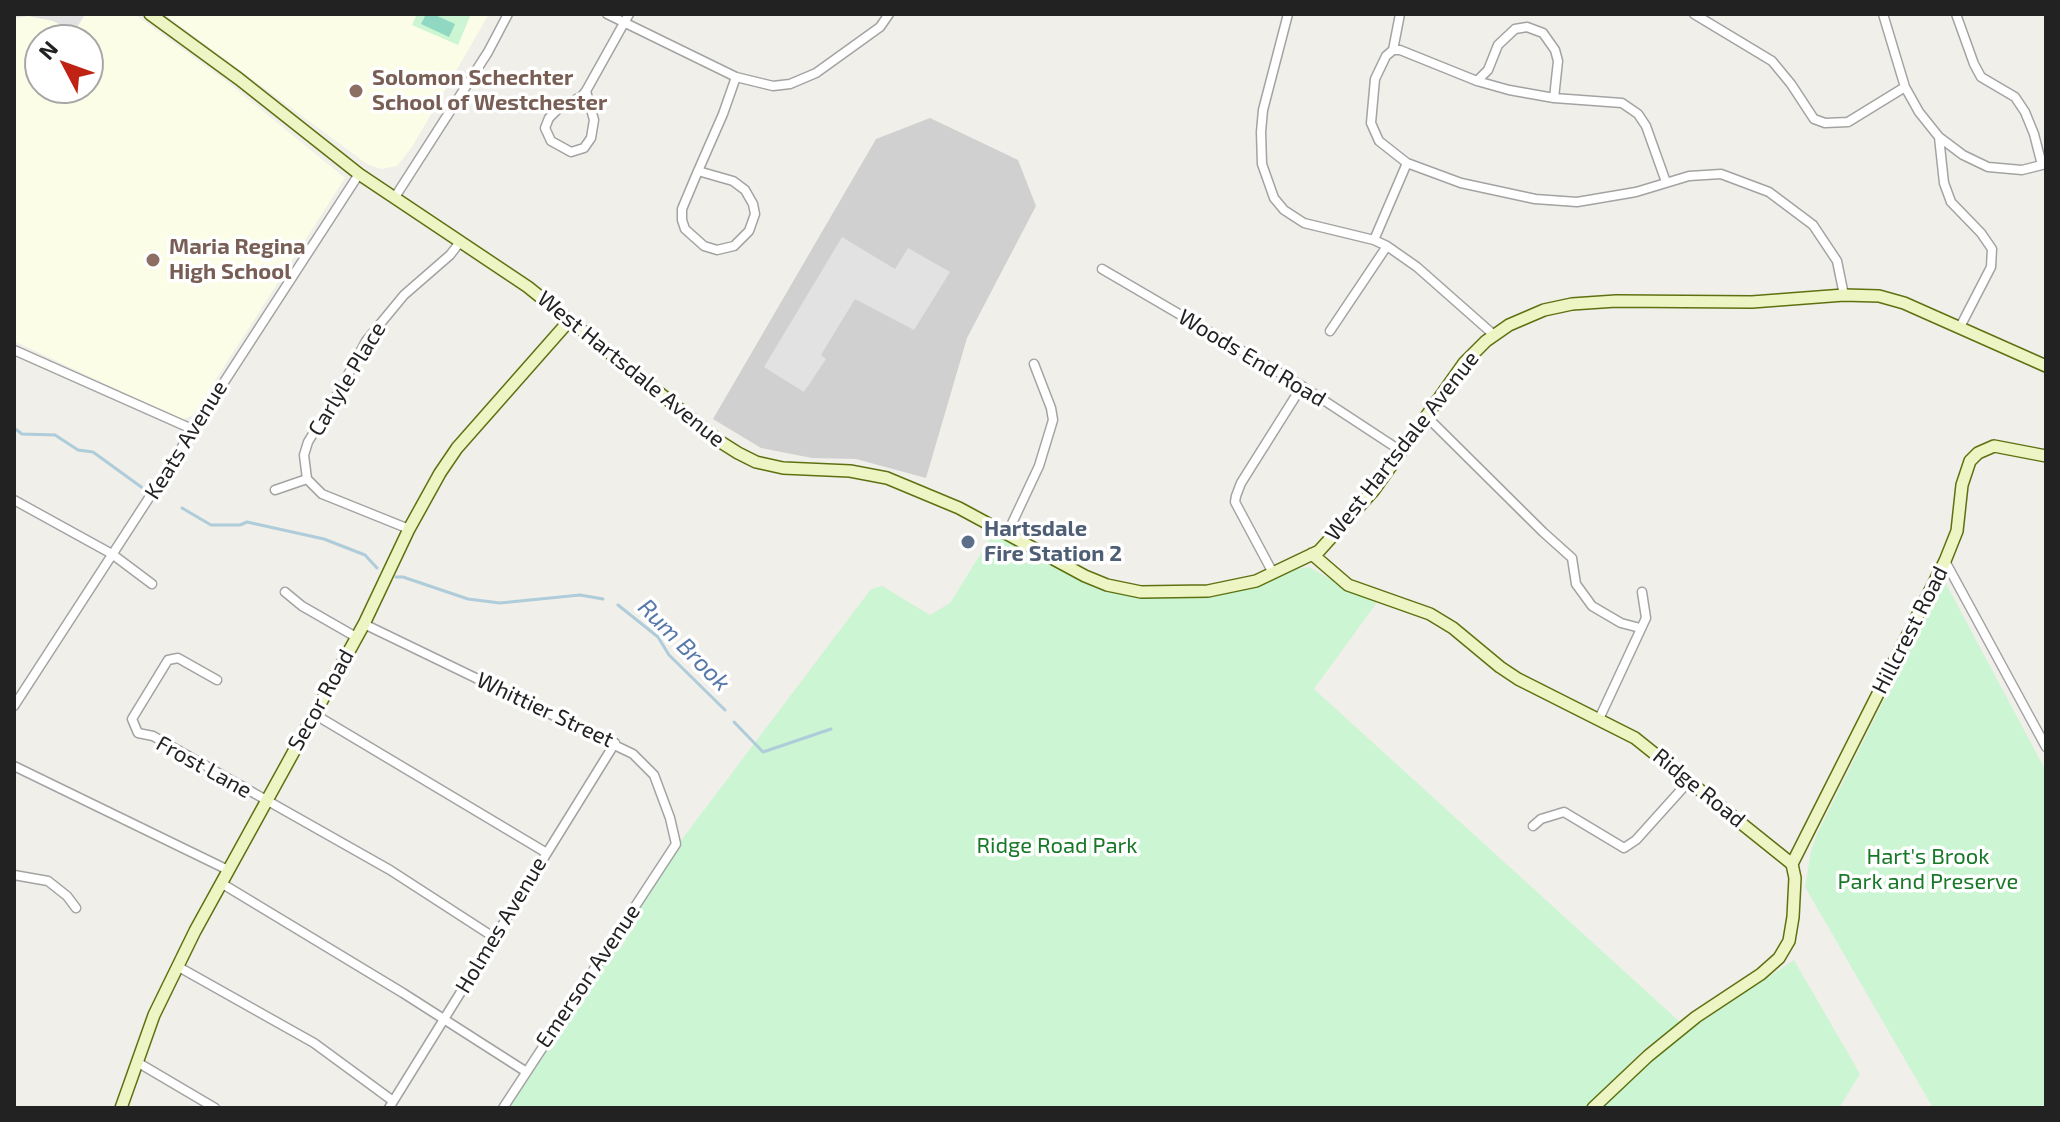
<!DOCTYPE html>
<html>
<head>
<meta charset="utf-8">
<style>
  body { margin:0 }
  #map { position:relative; width:2060px; height:1122px; overflow:hidden; background:#f1efe9; font-family:"Exo 2",sans-serif }
  canvas { display:block }
  .frame { position:absolute; inset:0; border:16px solid #222; pointer-events:none }
  .north { position:absolute; left:24px; top:24px; width:80px; height:80px; box-sizing:border-box; background:#fff; border:2px solid #a7a7a7; border-radius:50%; rotate:311deg; font-size:22px; font-weight:700; line-height:32px; text-align:center; color:#222 }
  .north::after { content:''; display:block; margin:auto; width:28px; height:36px; background:#c02313; clip-path:polygon(50% 0,100% 100%,50% 72%,0 100%) }
</style>
</head>
<body>
<div id="map">
<canvas width="2060" height="1122"></canvas>
<div class="frame"></div>
<div class="north">N</div>
</div>
<script>
const ctx = document.querySelector('canvas').getContext('2d');
ctx.lineJoin = 'round';
function paint(path, color) {
  ctx.fillStyle = color;
  ctx.fill(path, 'evenodd');
}
function poly(rows) {
  const path = new Path2D();
  for (const r of rows) {
    path.moveTo(r[0], r[1]);
    for (let i = 2; i < r.length; i += 2) path.lineTo(r[i], r[i + 1]);
  }
  return path;
}
function trace(path, color, width, dash) {
  ctx.strokeStyle = color;
  ctx.lineWidth = width;
  ctx.lineCap = dash ? 'butt' : 'round';
  ctx.setLineDash(dash || []);
  ctx.stroke(path);
}
function drawText(font, color, halo, rows, align = 'center') {
  ctx.font = font + ' "Exo 2",sans-serif';
  ctx.lineWidth = 7;
  ctx.setLineDash([]);
  ctx.textBaseline = 'middle';
  ctx.strokeStyle = halo;
  ctx.fillStyle = color;
  for (const [text, x, y, turn = 0] of rows) {
    ctx.save();
    ctx.translate(x, y);
    ctx.rotate((+turn || 0) * Math.PI / 180);
    ctx.textAlign = isNaN(turn) ? turn : align;
    if (halo) ctx.strokeText(text, 0, 0);
    ctx.fillText(text, 0, 0);
    ctx.restore();
  }
}
paint(poly([
  [14,14,134,14,226,81,345,178,193,415,182,420,14,341],
  [40,40,88,40,88,88,40,88],
  [164,14,489,14,412,147,397,166,381,169,367,164]
]), '#fbfde7');
paint(poly([
  [930,118,1018,160,1036,206,967,338,926,478,856,459,812,458,761,448,713,419,876,139]
]), '#d0d0d0');
paint(poly([
  [417,14,471,14,458,45,412,25],
  [995,531,1064,570,1144,595,1179,598,1220,594,1286,571,1309,567,1339,584,1378,601,1314,689,1680,1022,1644,1049,1585,1108,509,1108,530,1070,667,859,871,589,882,586,930,615,950,603],
  [1944,580,2046,771,2046,1108,1933,1108,1805,887,1811,851,1817,834],
  [1794,960,1860,1074,1839,1108,1601,1108,1679,1037]
]), '#ccf5d3');
paint(poly([
  [426,14,433,14,455,24,449,37,421,24]
]), '#90d8c2');
paint(poly([
  [14,14,82,14,84,16,74,32,53,21,28,16,14,18],
  [842,237,895,269,908,248,950,272,914,330,855,299,821,355,826,359,804,392,764,367]
]), '#e2e2e2');
trace(poly([
  [14,428,22,434,55,435,78,450,93,452,144,489],
  [182,508,211,525,240,525,247,522,324,539,365,555,377,568],
  [396,577,403,577,468,599,500,603,580,595,603,599],
  [618,605,658,637,669,655,725,710],
  [734,722,763,752,831,729]
]), '#aeccda', 3);
const street = poly([
  [607,14,736,77,773,86,790,84,816,73,880,27,889,14],
  [1288,14,1263,110,1261,132,1262,164,1274,198,1284,210,1304,223,1374,240,1387,246,1417,267,1494,335],
  [1400,14,1393,50,1386,56,1375,79,1371,123,1379,141,1407,163,1461,183,1535,199,1577,202,1636,192,1689,176,1721,174,1769,192,1813,225,1837,261,1844,295],
  [1694,14,1772,61,1791,84,1814,119,1825,123,1848,122,1905,87],
  [1883,14,1905,87,1919,112,1939,137,1963,155,1988,167,2022,170,2042,165,2034,134,2025,112,2015,97,1981,77,1974,64,1956,14],
  [1393,50,1400,50,1477,81,1509,90,1554,98,1622,103,1638,114,1646,126,1666,182],
  [1477,81,1488,70,1498,45,1515,29,1527,27,1543,33,1555,50,1558,61,1554,98],
  [586,91,594,120,591,138,584,148,571,152,551,141,545,128,549,118,558,109,582,96,586,91],
  [586,91,629,14],
  [1939,137,1944,183,1951,202,1981,233,1992,249,1991,267,1960,327],
  [698,171,733,181,745,190,753,204,755,214,749,231,734,246,717,250,704,246,685,229,682,220,682,209,698,171],
  [698,171,723,114,736,77],
  [395,197,488,52,508,14],
  [1374,240,1407,163],
  [1102,269,1302,386,1401,451],
  [1330,331,1387,246],
  [14,350,192,429],
  [1426,416,1543,532,1572,558,1576,584,1592,606,1621,623,1640,628],
  [275,490,307,479],
  [14,500,112,554,152,584],
  [409,529,322,494,307,479,304,455,308,442,341,388,366,341,404,295,450,255,460,242],
  [1007,534,1039,466,1053,420,1051,408,1034,364],
  [1945,561,2046,747],
  [1273,573,1235,502,1236,496,1241,483,1302,386],
  [285,592,302,606,356,637],
  [364,624,633,754,654,775,670,818,676,844,503,1108],
  [217,680,178,658,168,660,132,719,138,733,153,736,390,870,495,938],
  [14,706,359,174],
  [314,714,545,852],
  [1599,719,1646,618,1642,592],
  [14,766,228,870],
  [1533,826,1541,819,1564,812,1624,848,1636,840,1690,780],
  [14,875,48,881,67,896,76,908],
  [221,883,403,993,525,1071],
  [177,966,314,1043,393,1101],
  [137,1062,215,1108],
  [389,1108,615,743]
]);
const secondary = poly([
  [150,14,239,79,359,174,528,287,719,441,738,453,756,462,783,468,850,471,887,478,959,508,1085,576,1107,585,1141,592,1208,591,1256,581,1319,551,1374,490,1464,363,1486,341,1509,325,1544,310,1572,304,1616,301,1752,302,1844,295,1879,296,1904,303,2046,366],
  [1312,554,1348,585,1430,614,1453,628,1500,667,1518,679,1635,738,1792,864,1795,878,1793,917,1789,941,1779,958,1761,974,1696,1017,1648,1056,1593,1108],
  [1792,864,1945,561,1957,531,1962,485,1970,461,1978,453,1994,446,2046,456],
  [121,1108,154,1015,195,931,364,624,409,529,440,473,457,448,569,321]
]);
trace(street, '#a3a3a3', 11);
trace(secondary, '#5e7110', 14);
trace(street, '#fff', 8);
trace(secondary, '#eef5c4', 11);
for (const [x, y, r, color] of [
  [356,91,8,"#8d6e63"],
  [153,260,8,"#8d6e63"],
  [968,542,8,"#5c6f8a"]
]) {
  const dot = new Path2D();
  dot.arc(x, y, r, 0, 2 * Math.PI);
  ctx.fillStyle = color;
  ctx.fill(dot);
  trace(dot, '#fff', 3);
}
drawText('bold 22px', '#785e54', '#fff', [
  ["Solomon Schechter",372,78],
  ["School of Westchester",372,103],
  ["Maria Regina",169,247],
  ["High School",169,272]
], 'left');
drawText('22px', '#222', '#fff', [
  ["Woods End Road",1252,358,31],
  ["West Hartsdale Avenue",631,369,39],
  ["Carlyle Place",347,379,-59],
  ["Keats Avenue",186,440,-58],
  ["West Hartsdale Avenue",1402,446,-52],
  ["Hillcrest Road",1910,630,-63],
  ["Secor Road",321,700,-61],
  ["Whittier Street",545,710,25],
  ["Frost Lane",204,767,29],
  ["Ridge Road",1699,788,39],
  ["Holmes Avenue",501,925,-59],
  ["Emerson Avenue",588,976,-56]
]);
drawText('bold 22px', '#4e5e75', '#fff', [
  ["Hartsdale",984,529],
  ["Fire Station 2",984,554]
], 'left');
drawText('22px', '#177828', '#fff', [
  ["Ridge Road Park",1057,846],
  ["Hart's Brook",1928,857],
  ["Park and Preserve",1928,882]
]);
drawText('italic 24px', '#5678a9', '#fff', [
  ["Rum Brook",684,645,45]
]);
</script>
</body>
</html>
